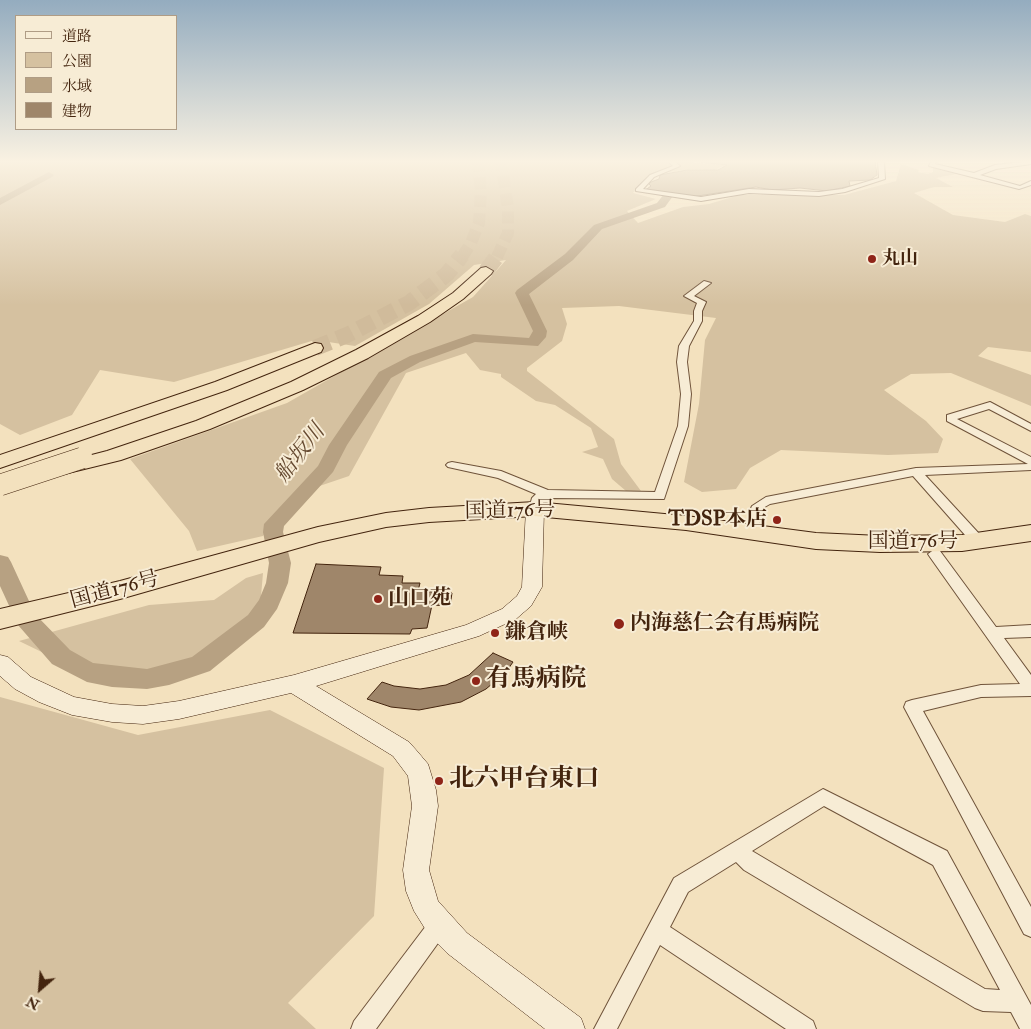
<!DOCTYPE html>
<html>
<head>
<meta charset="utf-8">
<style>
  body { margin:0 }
  #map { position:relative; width:1031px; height:1029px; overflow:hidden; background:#f3e1be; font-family:"IM FELL Double Pica","Noto Serif JP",serif }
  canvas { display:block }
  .legend { position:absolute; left:15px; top:15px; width:162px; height:115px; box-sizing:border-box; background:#f7ecd5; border:1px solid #af9c85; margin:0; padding:6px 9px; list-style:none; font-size:15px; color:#43240e }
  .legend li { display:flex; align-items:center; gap:10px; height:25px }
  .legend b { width:25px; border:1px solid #af9c85 }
  .north { position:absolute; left:15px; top:964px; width:50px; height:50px; -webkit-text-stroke:4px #f7ecd5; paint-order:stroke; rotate:207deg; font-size:14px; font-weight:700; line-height:20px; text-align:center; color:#43240e }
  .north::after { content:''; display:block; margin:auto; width:18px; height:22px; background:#43240e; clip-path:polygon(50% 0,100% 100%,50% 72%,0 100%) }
</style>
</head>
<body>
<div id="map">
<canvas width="1031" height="1029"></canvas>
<ul class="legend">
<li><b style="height:6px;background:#f7ecd5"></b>道路</li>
<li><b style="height:14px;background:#d5c1a0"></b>公園</li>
<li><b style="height:14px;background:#b7a182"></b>水域</li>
<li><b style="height:14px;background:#9f866a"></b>建物</li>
</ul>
<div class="north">N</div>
</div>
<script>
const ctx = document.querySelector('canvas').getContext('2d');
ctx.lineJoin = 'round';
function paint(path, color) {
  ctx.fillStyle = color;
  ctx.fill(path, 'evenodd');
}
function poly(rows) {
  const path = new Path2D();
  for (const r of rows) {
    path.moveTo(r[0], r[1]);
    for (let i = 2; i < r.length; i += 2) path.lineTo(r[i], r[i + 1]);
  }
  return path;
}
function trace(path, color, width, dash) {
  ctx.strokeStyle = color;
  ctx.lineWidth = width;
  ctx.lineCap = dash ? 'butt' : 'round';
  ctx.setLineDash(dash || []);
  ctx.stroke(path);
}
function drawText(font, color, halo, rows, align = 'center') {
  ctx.font = font + ' "IM FELL Double Pica","Noto Serif JP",serif';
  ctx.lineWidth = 4;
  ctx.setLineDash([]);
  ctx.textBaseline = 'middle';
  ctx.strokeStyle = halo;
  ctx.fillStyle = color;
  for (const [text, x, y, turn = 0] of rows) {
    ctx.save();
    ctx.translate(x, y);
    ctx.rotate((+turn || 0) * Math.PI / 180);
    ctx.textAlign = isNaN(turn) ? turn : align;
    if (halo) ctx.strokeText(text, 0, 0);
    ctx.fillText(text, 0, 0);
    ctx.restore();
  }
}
paint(poly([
  [0,161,678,161,725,165,715,170,690,169,658,174,641,184,633,193,656,199,627,211,638,223,683,207,709,204,739,195,844,195,896,181,901,164,919,170,918,172,928,174,933,172,933,166,962,173,936,178,953,187,934,187,914,193,953,215,1005,222,1025,214,1031,216,1031,352,988,347,978,356,1031,375,1031,406,951,373,911,374,884,390,926,421,943,439,938,453,888,455,781,450,750,468,736,489,702,492,684,482,699,404,705,340,716,318,619,306,562,308,567,324,562,341,527,368,527,371,614,439,621,464,641,491,626,491,612,479,603,459,582,452,598,447,591,428,555,405,536,401,501,377,501,374,480,370,466,353,406,373,349,476,293,495,263,536,197,551,189,531,130,459,287,403,473,297,506,260,474,265,429,304,355,346,315,340,174,382,100,370,72,415,20,435,0,424],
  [263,573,260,608,215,651,159,672,85,673,19,641,149,605,214,600,246,578],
  [0,697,138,735,270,710,384,768,374,916,288,1003,316,1029,0,1029]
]), '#d5c1a0');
const water = poly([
  [691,161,875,161,877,175,870,180,849,181,850,186,827,191,800,188,772,190,756,187,691,197,644,191,651,186,649,184,651,182,659,179,660,175,687,170,718,170,727,165,691,161]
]);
paint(water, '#b7a182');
trace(water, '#896f54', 1);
paint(poly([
  [49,172,54,175,52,177,0,205,0,198,49,172],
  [668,193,673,196,665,207,602,229,573,260,529,294,547,331,546,337,538,346,475,342,420,362,391,378,347,445,333,472,284,526,283,532,291,563,288,583,277,609,264,627,210,671,169,685,147,689,112,687,87,682,52,664,18,625,0,586,0,555,8,557,11,562,35,614,70,650,93,663,147,669,192,657,248,615,259,600,266,583,269,563,263,532,264,524,318,466,329,445,379,372,410,356,473,334,529,338,533,331,515,293,517,290,565,254,594,225,657,203,664,194,668,193]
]), '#b7a182');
const building = poly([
  [316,564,381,567,379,575,403,576,402,583,420,583,418,591,452,593,450,606,432,605,427,628,412,629,410,634,293,633,316,564],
  [493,653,513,662,506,672,486,689,461,702,419,710,391,707,367,699,382,682,394,686,420,689,446,685,469,675,493,653]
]);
paint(building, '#9f866a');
trace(building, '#43240e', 1);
trace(poly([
  [462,257,471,243,479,223,481,192,478,161],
  [497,257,508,233,508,209,501,161]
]), '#d0bb9b', 12, [12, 6]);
trace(poly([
  [486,271,498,255],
  [315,348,347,335,409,303,447,274,462,255]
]), '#d0bb9b', 16, [16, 8]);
const street = poly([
  [668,161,674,161,680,166,654,177,643,189,701,197,749,189,819,192,842,189,879,178,878,161,884,161,885,179,845,192,819,196,749,193,701,201,636,191,636,189,650,175,673,166,668,161],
  [931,161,937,161,935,164,974,173,995,165,1031,161,1031,164,996,169,980,175,1020,186,1031,181,1031,185,1019,189,929,166,931,161],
  [704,281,711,283,694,296,706,302,702,311,702,321,689,346,687,362,691,394,688,426,664,499,548,498,544,500,539,512,535,513,529,509,532,498,536,494,498,478,448,467,446,465,448,463,452,462,501,471,548,490,655,492,678,426,681,394,677,362,679,346,694,321,694,311,697,303,684,296,704,281],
  [990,402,1031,424,1031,431,989,409,957,419,1031,457,1031,470,925,475,983,538,984,541,983,544,973,544,913,476,770,504,763,508,761,513,758,536,748,536,747,533,749,513,752,506,766,497,916,468,1028,464,947,421,947,415,990,402],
  [935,549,940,551,996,627,1031,625,1031,637,1004,638,1031,675,1031,696,981,697,923,711,1031,907,1031,937,1024,934,904,707,906,702,912,700,981,685,1020,684,930,557,928,554,935,549],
  [823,789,947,851,1031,1005,1031,1029,1020,1029,1011,1012,983,1011,975,1008,744,870,736,862,688,892,670,927,813,1021,816,1029,786,1029,660,945,617,1029,594,1029,674,878,823,789],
  [824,806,933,865,1000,990,985,989,752,851,824,806],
  [439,915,446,918,449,925,446,932,376,1029,351,1029,354,1021,432,918,439,915]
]);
const secondary = poly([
  [535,503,541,505,544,509,542,587,531,606,516,619,479,636,316,686,409,742,417,751,428,764,436,790,438,806,429,870,438,901,467,933,581,1018,585,1029,545,1029,447,953,429,935,414,911,406,891,403,870,412,806,408,776,393,756,291,693,179,719,143,724,112,722,72,715,39,702,15,689,0,676,0,655,8,657,31,677,74,697,112,704,143,706,179,701,294,675,466,625,502,609,517,596,522,587,526,509,529,505,535,503]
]);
const highway = poly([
  [486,267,493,271,491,274,463,299,430,322,368,358,303,390,210,429,121,460,60,475,53,473,50,469,53,465,107,451,196,421,291,382,356,350,418,316,453,293,481,268,486,267],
  [315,343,321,344,323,348,321,352,227,390,0,468,0,455,215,382,315,343],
  [535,502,686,516,816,533,880,536,962,535,1031,525,1031,541,962,551,880,552,816,549,686,530,535,516,429,522,386,527,319,542,120,599,0,629,0,609,120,581,318,527,386,513,429,508,535,502]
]);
trace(street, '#6f533a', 2);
trace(secondary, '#43240e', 1);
trace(highway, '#43240e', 2);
paint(street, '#f7ecd5');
paint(secondary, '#f7ecd5');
paint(highway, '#f3e1be');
const highwayBridge = poly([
  [0,485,82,458]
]);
trace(highwayBridge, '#43240e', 22, []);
trace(highwayBridge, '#f3e1be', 21);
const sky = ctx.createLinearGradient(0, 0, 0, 305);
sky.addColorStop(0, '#94acbf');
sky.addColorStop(0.53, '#faf2e2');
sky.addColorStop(1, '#faf2e200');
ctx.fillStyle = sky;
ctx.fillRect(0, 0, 1031, 305);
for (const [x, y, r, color] of [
  [872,259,5,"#8f2418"],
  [777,520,5,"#8f2418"],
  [378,599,5,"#8f2418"],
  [619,624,6,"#8f2418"],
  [495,633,5,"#8f2418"],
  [476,681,5,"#8f2418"],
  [439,781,5,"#8f2418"]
]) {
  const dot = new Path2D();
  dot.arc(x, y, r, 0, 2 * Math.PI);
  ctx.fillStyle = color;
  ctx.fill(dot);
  trace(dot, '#f7ecd5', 2);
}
drawText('bold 18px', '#43240e', '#f7ecd5', [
  ["丸山",882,259]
], 'left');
drawText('21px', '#43240e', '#f7ecd5', [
  ["国道176号",510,512,-1],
  ["国道176号",913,542],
  ["国道176号",115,591,-15]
]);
drawText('bold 21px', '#43240e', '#f7ecd5', [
  ["TDSP本店",767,520,"right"],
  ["山口苑",388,599],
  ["内海慈仁会有馬病院",630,624],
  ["鎌倉峡",505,633]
], 'left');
drawText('italic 22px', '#664a31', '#f7ecd5', [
  ["船坂川",301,454,-52]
]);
drawText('bold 25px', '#43240e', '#f7ecd5', [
  ["有馬病院",486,681],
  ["北六甲台東口",449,781]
], 'left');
</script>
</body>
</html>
